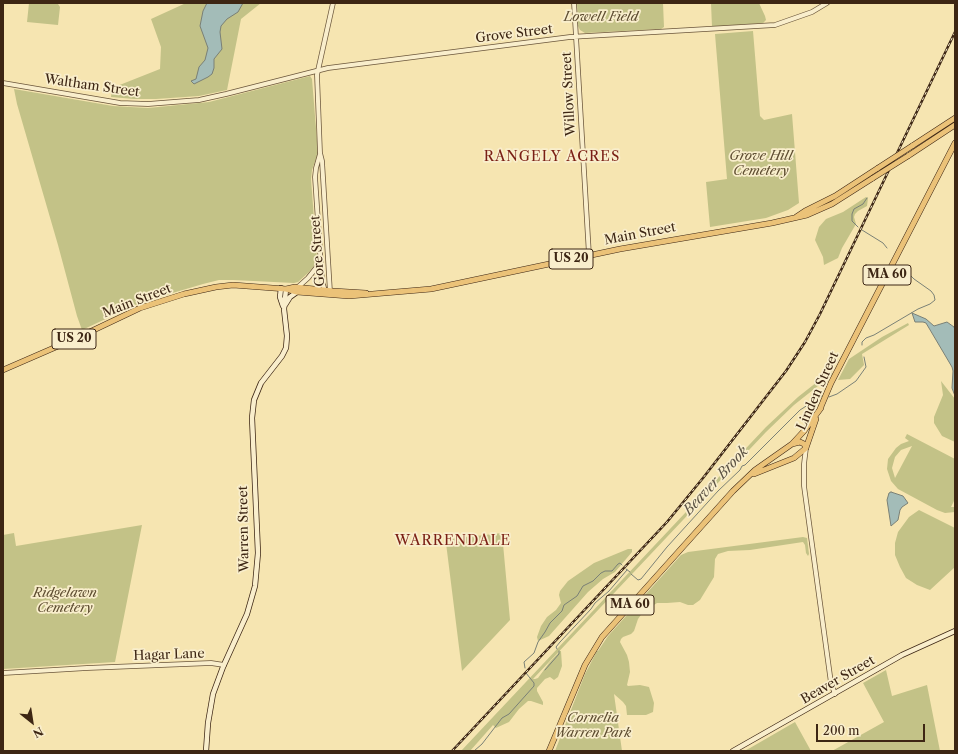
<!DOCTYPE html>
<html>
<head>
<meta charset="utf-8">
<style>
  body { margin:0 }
  #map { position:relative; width:958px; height:754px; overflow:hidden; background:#f6e5b1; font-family:"Libre Caslon Text",serif }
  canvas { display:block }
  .frame { position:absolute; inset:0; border:4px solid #3d2614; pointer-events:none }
  .north { position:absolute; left:12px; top:702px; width:40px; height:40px; -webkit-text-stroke:3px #f9eecc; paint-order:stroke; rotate:150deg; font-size:11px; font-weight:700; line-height:16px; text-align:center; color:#3d2614 }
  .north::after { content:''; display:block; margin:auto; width:14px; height:18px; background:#3d2614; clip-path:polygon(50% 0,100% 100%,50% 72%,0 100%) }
  .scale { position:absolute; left:816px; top:724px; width:109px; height:18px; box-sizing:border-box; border:2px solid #3d2614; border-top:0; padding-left:5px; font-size:12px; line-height:14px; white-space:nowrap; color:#3d2614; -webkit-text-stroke:3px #f9eecc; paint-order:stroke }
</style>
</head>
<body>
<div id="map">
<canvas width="958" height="754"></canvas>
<div class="frame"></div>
<div class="north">N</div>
<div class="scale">200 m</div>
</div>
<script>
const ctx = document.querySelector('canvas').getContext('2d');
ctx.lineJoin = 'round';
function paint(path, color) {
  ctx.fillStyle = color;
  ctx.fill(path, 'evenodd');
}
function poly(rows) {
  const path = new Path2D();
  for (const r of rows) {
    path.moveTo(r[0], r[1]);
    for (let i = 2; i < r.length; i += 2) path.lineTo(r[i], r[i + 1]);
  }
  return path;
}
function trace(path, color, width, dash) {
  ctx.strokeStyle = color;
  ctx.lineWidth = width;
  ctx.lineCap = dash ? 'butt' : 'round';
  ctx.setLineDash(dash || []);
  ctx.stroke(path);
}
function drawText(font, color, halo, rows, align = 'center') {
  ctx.font = font + ' "Libre Caslon Text",serif';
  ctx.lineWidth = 3.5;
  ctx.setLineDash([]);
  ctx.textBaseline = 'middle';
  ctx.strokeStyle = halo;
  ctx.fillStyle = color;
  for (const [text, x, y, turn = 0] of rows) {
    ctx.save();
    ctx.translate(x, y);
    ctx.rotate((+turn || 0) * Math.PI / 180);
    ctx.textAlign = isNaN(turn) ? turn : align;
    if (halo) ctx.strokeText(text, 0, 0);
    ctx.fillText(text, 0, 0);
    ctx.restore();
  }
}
paint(poly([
  [29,3,58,4,60,7,58,25,27,22],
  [186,3,261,3,241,19,227,90,199,96,156,99,134,99,111,97,112,88,160,69,161,47,151,19],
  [577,3,663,3,664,27,661,29,585,33,580,30,578,26],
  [711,3,759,3,765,16,766,20,763,23,712,27],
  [753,31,760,116,764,120,792,114,799,203,788,210,766,218,710,227,706,182,727,179,715,34],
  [310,76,312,79,318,153,312,170,311,179,317,259,315,265,308,273,298,282,294,283,233,280,219,280,203,284,142,302,82,330,77,316,58,245,17,104,14,89,113,106,148,108,209,102],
  [866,197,868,198,867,206,858,211,855,214,854,217,856,224,842,248,838,258,824,265,823,257,815,240,819,227,826,219,843,212],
  [908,323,909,325,862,354,864,365,850,379,838,380,849,359,882,337],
  [831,371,833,374,794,405,766,432,533,679,535,679,538,678,549,663,560,651,561,651,562,666,558,677,554,680,550,677,545,679,537,688,537,691,543,702,543,705,531,701,528,701,519,709,509,722,498,727,496,728,493,725,470,751,461,751,766,427,798,397],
  [941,381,955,399,955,442,942,436,934,423,934,417,943,395],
  [907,434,955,459,955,499,951,507,955,507,955,512,945,513,937,510,898,489,891,481,887,469,888,459,896,448,901,444,909,441,905,438],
  [912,446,895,478,892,468,895,457,901,450],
  [919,510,955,528,955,567,930,590,917,585,906,578,900,567,895,555,895,543,898,532,909,517],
  [142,525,115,662,3,669,3,535,14,533,16,546],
  [502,533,510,620,462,671,446,543,450,539],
  [803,537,807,538,809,554,808,556,806,553,805,545,803,542,750,550,728,551,718,554,715,559,714,577,700,600,693,605,688,605,680,602,667,603,657,603,643,612,638,619,634,631,631,634,623,637,621,639,620,642,627,655,629,662,630,672,627,685,628,686,640,685,649,687,654,703,653,712,646,715,627,715,626,706,623,702,614,694,622,751,555,751,585,674,597,651,598,651,608,636,681,555,688,552],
  [628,549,632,549,632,552,615,572,603,579,588,592,549,636,538,641,537,637,541,626,547,617,556,610,561,603,559,595,560,591,568,581,594,563],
  [886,670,892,696,927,685,940,751,832,751,884,722,863,683],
  [795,722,811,751,744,751,750,748]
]), '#c3c287');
const water = poly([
  [207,3,243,3,238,12,227,19,221,26,220,32,222,49,214,59,214,68,212,74,208,77,194,84,191,81,196,79,199,67,205,60,208,48,200,26,203,11,207,3],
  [912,313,926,319,934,326,947,322,954,327,955,329,955,396,952,388,953,371,952,367,926,323,923,322,915,322,912,313],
  [891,492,903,496,908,503,902,507,900,510,898,520,891,526,887,500,889,493,891,492]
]);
paint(water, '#a3bcb8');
trace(water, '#7a8076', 1);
trace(poly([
  [858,227,852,221,852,214,854,209,863,204,867,198],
  [862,230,883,243,887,248],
  [862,345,862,342,866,338,874,335,918,309,930,304,935,300,934,295,931,291,914,279,906,271,897,266],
  [829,397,837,394,856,381,866,367,864,357],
  [626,569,630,572],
  [631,574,638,580,641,579,667,547,718,491,740,470,742,466,745,465,800,410,822,396],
  [557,649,556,647,560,642,591,609,595,603,609,591,627,570],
  [525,668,524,662,534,653,538,642,545,632,550,623,562,611,564,605,577,596,583,586,593,581,601,573,605,571,612,571,618,564,620,563,622,565],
  [545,670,559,654,559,651],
  [474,751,482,744,502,718,509,714,534,686,534,683,526,673]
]), '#7a8076', 1);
const tertiary = poly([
  [574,3,589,255],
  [3,83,120,103,148,104,199,100,226,94,328,68,570,37,775,25,812,12,827,3],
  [320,154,316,168,315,177,322,281,325,291],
  [298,287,308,278,320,263],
  [330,292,322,161,320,153,317,75,333,3],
  [806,448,804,464,804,486,831,683,835,694],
  [3,673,87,668,211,663,224,665]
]);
const secondary = poly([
  [281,288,280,297,283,306],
  [285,305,290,297,297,292],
  [206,751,208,723,213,694,223,667,247,614,255,586,258,553,252,418,254,400,261,383,282,356,286,348,287,336,284,309,286,289],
  [733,751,902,655,955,631]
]);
const primary = poly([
  [912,146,955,118],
  [908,156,955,125],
  [796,217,805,211,835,196,878,168],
  [286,289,297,292,349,296,431,289,620,249,772,223,807,215,832,204,873,178],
  [3,370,79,337,140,308,184,294,216,287,233,285,286,289,295,287,333,291,366,293],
  [820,409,831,383,955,143],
  [792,444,800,442,804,444,806,448],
  [806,448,816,419],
  [754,474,794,458,806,448],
  [549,751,585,665,602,637,733,491,755,470,792,444,804,431,821,408]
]);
trace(tertiary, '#6b563b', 5.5);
trace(secondary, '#3d2614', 6);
trace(primary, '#3d2614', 6);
trace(tertiary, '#f9eecc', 4);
trace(secondary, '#f9eecc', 4.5);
trace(primary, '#ebc278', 5);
const rail = poly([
  [452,751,667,522,703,478,786,371,805,342,820,314,955,32]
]);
trace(rail, '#3d2614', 2.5);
trace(rail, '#f9eecc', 1, [3]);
const primaryBridge = poly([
  [878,168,912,146],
  [873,178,908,156]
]);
trace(primaryBridge, '#3d2614', 6, []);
trace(primaryBridge, '#ebc278', 5);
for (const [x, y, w] of [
  [571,259,44],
  [887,275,48],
  [74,339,44],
  [630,605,48]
]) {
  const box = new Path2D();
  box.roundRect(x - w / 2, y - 10, w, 20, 3);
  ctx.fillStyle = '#f9eecc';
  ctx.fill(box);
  trace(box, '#3d2614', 1);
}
drawText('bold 12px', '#3d2614', null, [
  ["US 20",571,259],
  ["MA 60",887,275],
  ["US 20",74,339],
  ["MA 60",630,605]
]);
drawText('italic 13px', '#5e4d31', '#f9eecc', [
  ["Lowell Field",601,17],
  ["Grove Hill",761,156],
  ["Cemetery",761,171],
  ["Ridgelawn",65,593],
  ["Cemetery",65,608],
  ["Cornelia",593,718],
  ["Warren Park",593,733]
]);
drawText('13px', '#3d2614', '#f9eecc', [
  ["Grove Street",514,34,-7],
  ["Waltham Street",92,86,8],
  ["Willow Street",569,94,-93],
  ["Main Street",640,234,-11],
  ["Gore Street",318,251,-94],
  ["Main Street",137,301,-21],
  ["Linden Street",818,391,-66],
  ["Warren Street",244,529,-91],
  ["Hagar Lane",169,655,-2],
  ["Beaver Street",838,680,-30]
]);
ctx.letterSpacing = '1px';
drawText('14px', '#7a1f14', '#f9eecc', [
  ["RANGELY ACRES",552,157],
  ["WARRENDALE",453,541]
]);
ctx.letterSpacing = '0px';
drawText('italic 14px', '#5c5345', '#f9eecc', [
  ["Beaver Brook",716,481,-47]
]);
</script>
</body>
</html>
